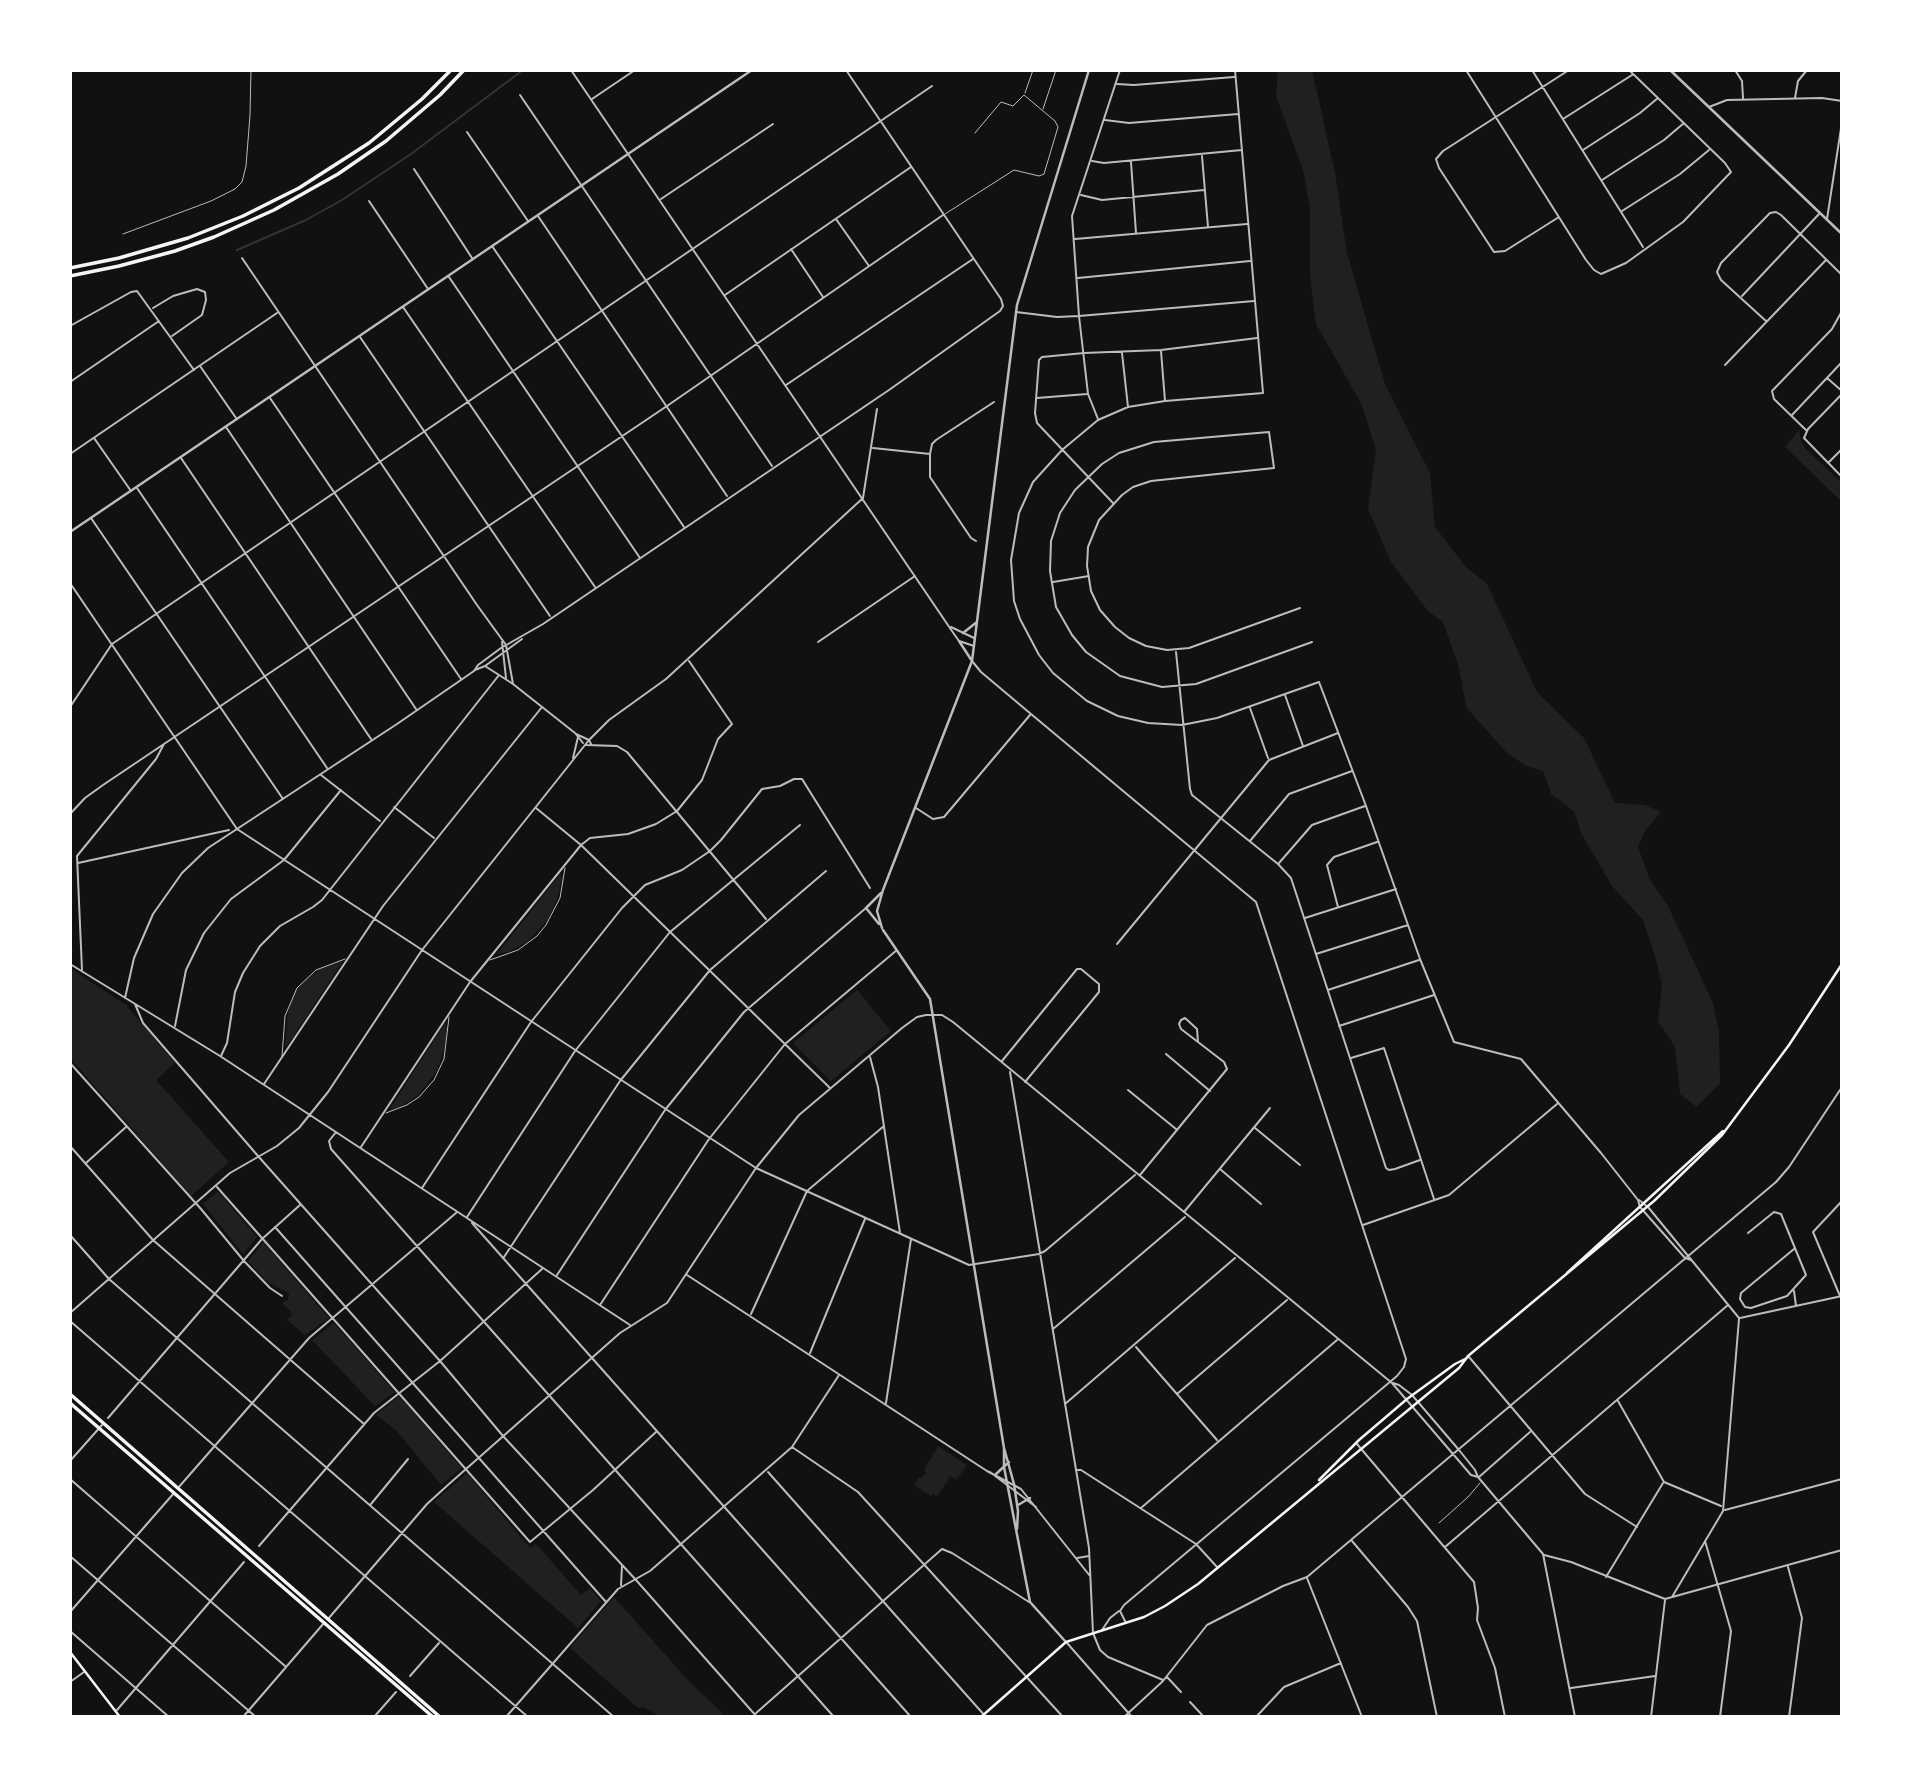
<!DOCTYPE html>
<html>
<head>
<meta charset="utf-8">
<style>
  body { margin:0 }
  #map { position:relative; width:1912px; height:1787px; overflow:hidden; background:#111; font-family:Helvetica,sans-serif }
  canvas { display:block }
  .frame { position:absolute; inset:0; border:72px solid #fff; pointer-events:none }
</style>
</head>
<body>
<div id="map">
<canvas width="1912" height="1787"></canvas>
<div class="frame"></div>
</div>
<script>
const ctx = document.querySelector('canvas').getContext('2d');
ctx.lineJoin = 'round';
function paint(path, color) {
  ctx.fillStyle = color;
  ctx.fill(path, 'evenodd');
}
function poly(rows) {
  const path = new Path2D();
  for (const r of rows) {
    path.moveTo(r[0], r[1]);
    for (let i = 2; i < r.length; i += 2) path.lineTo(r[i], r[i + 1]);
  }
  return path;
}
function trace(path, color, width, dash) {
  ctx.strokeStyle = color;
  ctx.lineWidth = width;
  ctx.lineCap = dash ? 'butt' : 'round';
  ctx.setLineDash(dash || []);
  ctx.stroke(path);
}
paint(poly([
  [1278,70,1312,70,1335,173,1347,253,1385,384,1430,473,1435,527,1466,567,1487,584,1537,692,1584,738,1615,803,1645,805,1661,812,1645,831,1638,847,1650,880,1668,906,1713,1003,1719,1031,1720,1083,1697,1107,1680,1094,1675,1047,1658,1021,1662,985,1655,956,1643,920,1612,886,1581,833,1574,811,1551,794,1543,771,1526,766,1506,752,1466,707,1459,667,1443,622,1428,611,1391,562,1368,509,1376,450,1362,405,1316,324,1310,276,1310,209,1303,170,1276,96],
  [1799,430,1801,441,1805,448,1842,483,1842,502,1785,447],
  [560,874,562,878,557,899,548,920,527,942,508,952,497,954],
  [343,961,287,1046,285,1045,288,1011,293,996,300,985,321,968],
  [70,968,126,1005,175,1063,156,1080,229,1162,191,1196,70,1058],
  [857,990,891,1031,831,1081,793,1043],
  [445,1023,447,1028,444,1049,437,1071,418,1095,401,1107,389,1110],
  [218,1191,257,1237,243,1254,203,1204],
  [263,1242,329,1318,305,1335,287,1320,293,1314,282,1303,288,1300,289,1293,267,1282,248,1261],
  [334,1323,395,1392,375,1406,312,1340],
  [399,1396,462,1468,441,1485,396,1430,376,1415],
  [938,1446,967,1465,957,1479,948,1476,949,1479,937,1496,933,1493,931,1496,914,1485,919,1477,922,1478,926,1472,924,1470],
  [467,1473,530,1548,536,1544,581,1595,590,1588,601,1601,578,1628,434,1502],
  [614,1597,685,1677,726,1717,661,1717,643,1707,638,1708,570,1648]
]), '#202020');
trace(poly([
  [237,250,306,220,342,200,411,154,523,70]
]), '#333', 2);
trace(poly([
  [1025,93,1033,70],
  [1043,109,1056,70],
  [945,214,1014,170,1039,176,1044,174,1058,127,1055,121,1024,95,1013,106,1001,102,975,133],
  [123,234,211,201,235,189,242,182,246,166,250,115,251,70],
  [490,960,518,950,537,936,546,925,560,898,565,868],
  [282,1056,285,1016,297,988,316,970,345,959],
  [386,1113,407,1105,419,1097,434,1080,444,1059,449,1017],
  [1439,1523,1468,1497,1480,1483]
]), '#bcbcbc', 1);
trace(poly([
  [571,70,954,634,959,641,974,646],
  [1235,70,1263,393,1165,401,1128,407,1098,420,1062,450,1033,482,1019,513,1011,560,1014,601,1020,619,1039,655,1053,673,1087,701,1118,716,1148,723,1182,725,1217,718,1319,682,1366,806,1420,959,1454,1042,1521,1059,1601,1153,1638,1200,1640,1207,1685,1258,1691,1260],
  [1466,70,1586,260,1594,270,1601,274,1626,263,1683,222,1731,172,1725,163,1629,70],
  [1532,70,1643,247],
  [1735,70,1742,81,1743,98],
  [1117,84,1134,85,1234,77],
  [520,95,772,466],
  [1795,98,1798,81,1807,70],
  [592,99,635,70],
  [1709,107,1727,100,1822,98,1842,101],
  [1563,119,1632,75],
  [1105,120,1129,123,1238,114],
  [467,132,528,221],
  [1583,150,1640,113,1658,98],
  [1202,156,1208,227],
  [1092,161,1104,163,1242,150],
  [1131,162,1136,233],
  [414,169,472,258],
  [1602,180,1664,140,1684,123],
  [1081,195,1102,200,1204,190],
  [661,199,773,124],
  [369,201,428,289],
  [1622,211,1680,174,1709,150],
  [538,216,727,496],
  [1559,217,1505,251,1494,252,1439,168,1436,159,1443,151,1569,70],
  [836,219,869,266],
  [1827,219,1842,122],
  [1075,239,1247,224],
  [492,246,684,527],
  [791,249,823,297],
  [242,258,477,605,506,645,513,684],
  [449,277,640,558],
  [1078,278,1250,261],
  [725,295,911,167],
  [1742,296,1819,214],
  [403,307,595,587],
  [153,308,173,296,197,289,205,292,206,300,202,315,172,336],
  [1016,312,1057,317,1079,316,1254,301],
  [1766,321,1721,280,1717,272,1721,263,1770,213,1776,212,1781,215,1842,275],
  [70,326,131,292,137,291,194,370],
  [360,337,550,616],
  [1161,351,1165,401],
  [1122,353,1128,407],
  [1725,365,1826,260],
  [200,366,236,418],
  [1827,378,1842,391],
  [70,382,159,321],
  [786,385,973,259],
  [1842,394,1808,429,1804,438,1842,477],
  [270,398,461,679],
  [1037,398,1087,394],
  [1792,415,1842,362],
  [1098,419,1088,394,1079,316,1072,216,1120,70],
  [226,427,416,709],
  [1807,431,1774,399,1772,391,1832,329,1842,311],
  [94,438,131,491],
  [873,448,930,454],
  [70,454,277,313],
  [181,458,371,739],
  [1828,463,1842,449],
  [137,488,327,768],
  [1113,503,1037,423,1035,413,1039,360,1042,357,1084,353,1161,350,1257,338],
  [91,518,283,799],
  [976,541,971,538,930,477,930,454,932,444,936,440,994,402],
  [1053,582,1089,576],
  [70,583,237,829,756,1168,969,1265,1039,1254,1045,1251,1135,1175],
  [1300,608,1189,648,1167,650,1146,646,1129,638,1115,627,1100,610,1091,591,1087,566,1088,547,1099,520,1122,495,1133,487,1151,481,1274,468,1269,432,1154,442,1119,453,1102,464,1075,490,1060,513,1051,541,1050,571,1056,607,1072,635,1086,652,1120,676,1162,687,1196,684,1312,642],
  [951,627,974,638],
  [502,642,506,678],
  [818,642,915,576],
  [1176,652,1190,789,1192,795,1278,864,1291,878,1386,1168,1389,1170,1395,1169,1420,1160],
  [972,661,981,672,1031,714,1256,902,1406,1359,1404,1367,1397,1376,1124,1605,1120,1611,1126,1623],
  [485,666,513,684,575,733,583,743],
  [475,670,485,666,522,639],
  [1285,695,1303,746],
  [70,707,112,644,932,86],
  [1250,708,1268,758],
  [576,734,589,740,591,744],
  [586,745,617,746,627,752,766,919],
  [573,758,578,737],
  [321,775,380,821],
  [394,807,434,838],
  [536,808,581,845,830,1088],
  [916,808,933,819,944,817,1030,715],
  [70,814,85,798,103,785,667,406,943,215],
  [1250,841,1289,794,1352,771],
  [78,863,229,830],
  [1279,863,1312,825,1365,806],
  [1338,907,1327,865,1334,857,1377,842],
  [1305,918,1396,889],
  [1117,944,1269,760,1338,733],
  [1316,954,1408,925],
  [70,964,220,1056,630,1325],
  [82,970,77,856,156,759,164,744],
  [1328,990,1419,960],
  [125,998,134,958,153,914,182,873,208,848,397,724,474,671,478,665,501,648,543,624,889,390,1000,311,1003,306,1001,299,846,70],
  [135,1004,143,1023,258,1156,440,1361,503,1436,636,1580,757,1717],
  [175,1026,186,970,204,933,231,899,284,860,341,790],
  [1339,1026,1434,995],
  [1166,1054,1210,1091],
  [221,1056,227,1043,235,992,243,973,260,946,280,926,313,907,322,900,499,675],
  [870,1057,878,1087,900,1233],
  [1351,1058,1384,1048,1434,1199],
  [1002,1061,1077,969,1081,969,1099,984,1099,992,1025,1082],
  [70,1063,201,1209,244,1261,270,1288,282,1296],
  [1010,1072,1089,1548,1093,1633,1100,1650,1108,1657,1163,1680],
  [264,1084,383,906,542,707],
  [1128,1090,1176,1129],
  [1255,1128,1300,1165],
  [336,1132,329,1141,331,1149,834,1717],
  [70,1146,153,1240,364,1424],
  [361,1147,470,982,581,845,590,838,628,834,656,824,677,811,702,780,718,739,732,724,689,661],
  [86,1163,126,1127],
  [1220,1169,1261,1204],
  [1140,1175,1227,1069,1224,1062,1198,1042,1181,1029,1179,1024,1181,1020,1185,1018,1197,1029,1198,1042],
  [217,1187,530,1542,593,1490,656,1432],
  [422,1188,531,1022,622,908,645,885,682,870,710,851,721,840,762,789,780,786,794,779,802,779,870,888],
  [1639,1200,1648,1207,1739,1318],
  [1184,1212,1270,1108],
  [467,1217,575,1051,670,932,800,825],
  [472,1223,911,1717],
  [1363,1225,1449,1195,1557,1104],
  [275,1227,606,1602],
  [1748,1233,1774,1212,1781,1214,1806,1275,1787,1296,1751,1308,1745,1307,1740,1299,1741,1293,1794,1249],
  [70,1235,109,1279,614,1717],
  [504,1257,620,1081,710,970,826,871],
  [557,1275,665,1110,744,1012,866,908],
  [687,1275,987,1471,1021,1489,1090,1576],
  [1794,1291,1796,1306],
  [1840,1296,1813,1232,1842,1201],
  [600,1305,709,1139,785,1044,897,950],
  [70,1313,230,1173,277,1146,299,1128,328,1092,422,950,589,740,609,720,666,679,863,498,877,409],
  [751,1314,807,1191,884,1126],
  [1740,1318,1842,1296],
  [70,1321,528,1717],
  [1053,1329,1185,1217],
  [1136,1347,1217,1440],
  [810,1353,865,1219],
  [1469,1357,1585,1494,1637,1527],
  [1393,1383,1399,1385,1412,1395,1459,1450,1475,1470,1478,1477,1543,1554,1575,1717],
  [1177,1394,1287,1300],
  [1618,1401,1664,1482,1721,1506],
  [886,1403,911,1239],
  [1065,1404,1235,1258],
  [108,1418,262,1239,300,1205],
  [1357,1444,1474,1582,1478,1608,1477,1620,1495,1668,1505,1717],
  [792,1447,858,1492,1063,1717],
  [70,1461,102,1425],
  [1076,1470,1081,1470,1196,1544,1217,1567],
  [768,1472,986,1717],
  [990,1472,1036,1507],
  [1479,1477,1530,1432],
  [70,1479,285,1666],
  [178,1488,309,1338,456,1213],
  [371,1504,408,1459],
  [1141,1508,1337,1340],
  [1725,1510,1842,1479],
  [1352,1541,1408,1607,1417,1621,1437,1717],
  [1705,1541,1731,1631,1720,1717],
  [259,1546,374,1413,440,1361,542,1269],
  [1445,1547,1728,1305],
  [1544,1555,1571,1562,1665,1599,1842,1550],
  [70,1556,256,1717],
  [1077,1558,1089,1556],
  [1788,1567,1802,1618,1789,1717],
  [1606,1577,1663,1483],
  [1307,1578,1362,1717],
  [621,1585,622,1566],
  [1672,1597,1723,1511,1739,1319],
  [70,1612,174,1493],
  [328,1619,427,1504,449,1484,620,1333,667,1303,756,1168,799,1115,902,1028,917,1017,926,1015,942,1015,953,1022,1392,1383,1471,1475,1478,1477],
  [1102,1630,1110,1618,1119,1611],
  [70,1631,169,1717],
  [1067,1643,1132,1717],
  [410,1676,439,1643],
  [1167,1677,1181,1692],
  [70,1682,84,1672],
  [1571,1688,1655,1676],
  [1190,1702,1204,1717],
  [117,1710,244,1562],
  [755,1714,942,1549,952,1553,1029,1602],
  [243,1717,324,1623],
  [374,1717,396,1692],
  [506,1717,618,1589,650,1571,792,1447,839,1375],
  [1124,1717,1163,1681,1207,1625,1283,1586,1307,1577,1776,1182,1789,1167,1842,1087],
  [1256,1717,1284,1687,1341,1663],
  [1651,1717,1665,1600]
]), '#bcbcbc', 2);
trace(poly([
  [1670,70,1842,234],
  [70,532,752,70],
  [963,633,977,622],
  [959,641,972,661],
  [879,924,866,908,881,893],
  [882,928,877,911,883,890,972,661,1017,305,1089,70],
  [883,930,930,999,1004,1448,1014,1484,1018,1511,1017,1529],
  [1004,1448,1004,1467,1030,1602,1065,1641],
  [996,1474,1009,1462],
  [1018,1505,1030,1498]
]), '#bcbcbc', 2.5);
trace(poly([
  [1567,1273,1723,1131],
  [1319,1480,1359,1440,1407,1399,1455,1364,1467,1358],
  [70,1652,120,1717],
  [981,1717,1066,1642,1144,1617,1165,1606,1198,1584,1459,1368,1468,1356,1654,1201,1722,1135,1789,1045,1842,964]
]), '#f5f5f5', 2.5);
trace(poly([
  [70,1394,440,1717],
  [70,1403,433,1717]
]), '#f5f5f5', 3.5);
trace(poly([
  [70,268,119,258,188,238,243,216,299,188,369,143,422,99,451,70],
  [70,276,119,266,175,251,214,237,274,210,338,174,386,141,440,95,464,70]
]), '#f5f5f5', 3.5);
</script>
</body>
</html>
